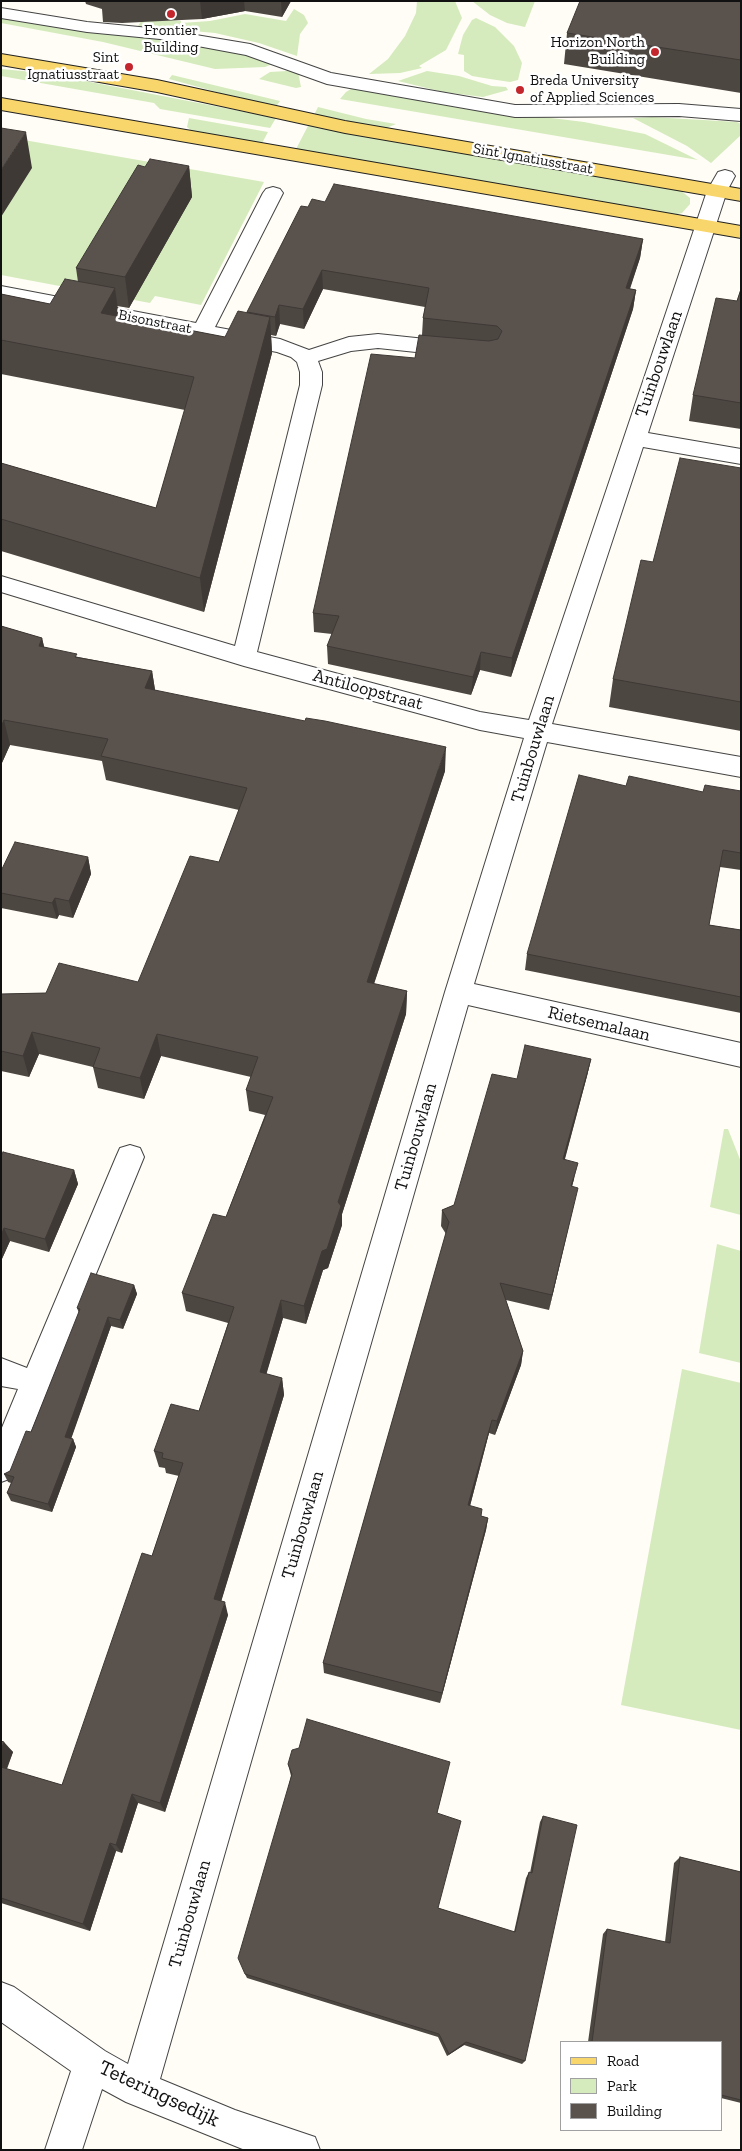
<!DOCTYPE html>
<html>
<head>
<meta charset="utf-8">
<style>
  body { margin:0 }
  #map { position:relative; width:742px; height:2151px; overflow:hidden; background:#fffdf5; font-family:"Zilla Slab",serif }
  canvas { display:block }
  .frame { position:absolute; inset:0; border:2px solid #111; pointer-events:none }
  .legend { position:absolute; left:560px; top:2041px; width:162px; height:90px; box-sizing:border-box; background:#fff; border:1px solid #a0a0a0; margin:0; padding:6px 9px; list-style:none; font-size:15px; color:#111 }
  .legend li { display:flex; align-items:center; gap:10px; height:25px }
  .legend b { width:25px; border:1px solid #a0a0a0 }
</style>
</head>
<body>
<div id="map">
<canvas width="742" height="2151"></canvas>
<div class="frame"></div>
<ul class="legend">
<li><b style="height:6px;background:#f9d66b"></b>Road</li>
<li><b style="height:14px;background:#d5ebbd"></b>Park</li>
<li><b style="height:14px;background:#5a524d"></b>Building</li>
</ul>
</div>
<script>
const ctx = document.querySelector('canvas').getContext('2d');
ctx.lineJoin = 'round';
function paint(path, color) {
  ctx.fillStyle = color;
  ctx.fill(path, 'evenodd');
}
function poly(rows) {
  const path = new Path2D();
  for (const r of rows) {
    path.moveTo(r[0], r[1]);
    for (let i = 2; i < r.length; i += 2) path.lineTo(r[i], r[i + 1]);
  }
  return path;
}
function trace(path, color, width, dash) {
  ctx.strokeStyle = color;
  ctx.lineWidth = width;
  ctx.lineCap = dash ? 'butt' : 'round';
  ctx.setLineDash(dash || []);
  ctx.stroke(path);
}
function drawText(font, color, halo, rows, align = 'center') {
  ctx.font = font + ' "Zilla Slab",serif';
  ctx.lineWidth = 5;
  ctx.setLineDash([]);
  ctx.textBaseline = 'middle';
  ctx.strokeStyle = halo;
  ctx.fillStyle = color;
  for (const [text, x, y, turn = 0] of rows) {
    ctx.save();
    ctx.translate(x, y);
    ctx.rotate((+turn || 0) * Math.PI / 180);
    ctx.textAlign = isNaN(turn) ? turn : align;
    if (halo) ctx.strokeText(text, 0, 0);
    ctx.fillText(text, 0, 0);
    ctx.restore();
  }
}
paint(poly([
  [417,1,455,1,462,18,446,50,419,66,422,68,400,73,369,74,388,59,405,36,416,13],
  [472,1,535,1,525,27,507,23,490,15],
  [294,9,304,15,308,23,300,34,297,56,259,43,215,33,138,26,144,17,181,21,181,23,210,21,245,14,286,21],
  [1,16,199,43,246,52,275,63,265,67,215,69,103,42,1,23],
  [476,18,495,27,514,46,522,63,518,80,510,82,490,79,472,76,464,71,464,55,458,54,463,35,472,20],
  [1,69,44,73,276,118,270,128,160,109,154,103,1,76],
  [287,71,298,72,301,87,296,88,259,79,270,72],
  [427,71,459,76,492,86,506,87,508,90,483,97,443,92,398,81],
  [172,75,280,101,275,108,169,79],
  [356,86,375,93,461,107,584,122,645,134,698,160,340,99,346,92],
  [318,107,366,119,396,124,384,129,313,117],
  [652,117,737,122,741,124,741,135,711,163,687,146,633,118],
  [189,118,268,132,261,145,194,133,187,127],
  [309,124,680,190,690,198,690,204,682,213,673,215,295,151],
  [1,136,264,182,201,305,155,296,150,303,1,275],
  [724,1129,728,1129,741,1162,741,1215,710,1207],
  [717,1244,741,1251,741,1363,699,1353],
  [682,1369,741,1383,741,1730,621,1705]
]), '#d5ebbd');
const minor = poly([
  [1,8,87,22,160,29,250,44,331,73,515,105,679,104,741,109,741,121,679,116,515,117,327,84,246,55,160,39,87,32,1,18,1,8],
  [725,170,732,172,735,176,727,191,648,433,741,449,741,464,643,447,552,724,741,757,741,777,547,742,474,984,741,1043,741,1067,468,1005,160,2079,235,2110,315,2137,320,2150,245,2150,126,2102,102,2089,82,2150,45,2150,71,2071,1,2022,1,1982,14,1987,105,2051,128,2064,445,992,524,738,480,730,244,666,1,592,1,576,235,646,300,385,300,372,297,362,291,357,277,352,1,300,1,286,196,323,263,193,266,189,273,187,280,189,283,193,215,327,280,339,309,350,349,337,378,334,454,342,461,344,465,349,461,354,454,356,378,348,351,351,318,361,322,372,322,385,257,652,480,712,529,720,707,191,718,172,725,170],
  [130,1145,140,1148,144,1157,12,1478,1,1482,1,1430,18,1389,1,1386,1,1358,27,1368,116,1157,120,1148,130,1145]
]);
const major = poly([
  [1,54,157,80,345,121,741,189,741,201,345,133,157,92,1,65,1,54],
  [1,98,741,226,741,238,1,110,1,98]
]);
trace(minor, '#444', 2);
trace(major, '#222', 2);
paint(minor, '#fff');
paint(major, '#f9d66b');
paint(poly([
  [85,1,291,1,282,17,245,11,202,19,122,23,103,22,102,9,86,4],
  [741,1,741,93,564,64,567,33],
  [189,166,192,197,129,308,117,306,119,317,225,337,247,313,247,312,308,207,325,202,643,239,640,258,630,289,636,290,633,309,511,677,480,670,471,695,328,664,327,646,332,634,314,632,313,613,415,358,422,335,423,318,425,307,323,289,304,329,280,324,276,336,271,335,272,353,204,612,1,551,1,463,156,508,185,410,1,374,1,294,50,304,78,282,76,268,145,167],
  [741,289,741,429,689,421,693,395,737,301],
  [741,468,741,731,609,707,613,679,653,562],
  [1,626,42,638,44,647,78,657,152,671,155,690,445,771,374,984,407,991,406,1014,342,1214,342,1225,328,1268,323,1270,306,1324,283,1318,266,1374,282,1378,284,1395,221,1601,228,1615,165,1812,138,1803,122,1853,116,1851,90,1931,1,1903,1,1741,13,1752,7,1769,62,1785,152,1556,179,1476,166,1473,165,1468,159,1467,154,1451,199,1411,228,1323,186,1311,182,1293,226,1217,265,1115,249,1111,246,1090,251,1077,161,1056,144,1099,98,1088,93,1067,39,1054,29,1077,1,1071,1,994,46,993,138,982,219,862,239,810,106,780,102,761,10,745,1,765],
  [741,791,741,870,720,867,709,925,741,930,741,1013,525,970,527,954,703,792],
  [88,857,91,874,73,918,59,915,57,919,1,908,1,871],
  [591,1059,587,1076,565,1159,574,1179,572,1186,574,1204,549,1310,506,1300,523,1351,521,1365,495,1435,489,1433,470,1506,481,1516,488,1518,486,1530,440,1703,324,1673,323,1663,446,1234,441,1226,442,1210,454,1205,517,1079],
  [1,1156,74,1170,78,1184,49,1252,10,1241,1,1261],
  [134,1285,137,1294,123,1329,111,1326,71,1438,73,1439,76,1447,52,1512,11,1501,7,1493,11,1483,8,1482,4,1474,10,1471,31,1432,79,1313,77,1308],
  [288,1764,448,1769,437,1813,438,1908,514,1932,526,1878,529,1872,530,1873,540,1822,543,1816,525,2061,522,2064,464,2045,447,2056,438,2037,247,1978,245,1974,291,1776],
  [680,1857,741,1872,741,2103,721,2098,721,2042,588,2042,603,1934,607,1929,665,1942,674,1863]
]), '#4d4742');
paint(poly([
  [200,1,244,1,245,11,202,19],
  [281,1,291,1,282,17],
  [26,132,32,168,1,217,1,170],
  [189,166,192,197,129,308,125,277],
  [643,239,640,258,623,308,626,288],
  [322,270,323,289,304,329,303,309],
  [115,288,120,324,101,313],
  [636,290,633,309,511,677,512,658],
  [279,305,280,324,276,336,275,317],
  [270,317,272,353,204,612,200,578],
  [42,638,48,663,39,646],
  [481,652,480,670,471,695,473,677],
  [152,671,156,696,145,688],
  [4,720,10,745,1,765,1,727],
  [446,747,445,771,367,1004,367,982],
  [88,857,91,874,73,918,69,901],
  [55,898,59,915,57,919,52,903],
  [407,991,406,1014,342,1214,342,1225,328,1268,323,1270,306,1324,304,1306],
  [32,1032,39,1054,29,1077,23,1056],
  [157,1034,161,1056,144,1099,140,1078],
  [591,1059,587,1076,560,1176,563,1159],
  [578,1163,574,1179,568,1202,571,1186],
  [74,1170,78,1184,49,1252,45,1239],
  [578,1188,574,1204,549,1310,552,1295],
  [4,1228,10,1241,1,1261,1,1236],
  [134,1285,137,1294,123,1329,120,1320],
  [281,1300,283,1318,262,1389,260,1372],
  [108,1317,111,1326,69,1445,65,1437],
  [523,1351,521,1365,495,1435,497,1421],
  [282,1378,284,1395,218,1612,214,1599],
  [492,1420,489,1433,467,1517,468,1505],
  [73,1439,76,1447,52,1512,48,1504],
  [488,1518,486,1530,440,1703,442,1693],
  [225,1602,228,1615,165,1812,160,1803],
  [4,1742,13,1752,4,1775,1,1772,1,1750],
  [132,1794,138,1803,122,1853,116,1845],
  [110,1843,116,1851,90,1931,83,1924],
  [466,2042,464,2045,447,2056,449,2054]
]), '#3f3936');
const building = poly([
  [580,1,741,1,741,60,567,33,580,1],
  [1,128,26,132,1,170,1,128],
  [150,159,189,166,125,277,76,268,138,165,145,167,150,159],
  [334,184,643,239,626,288,636,290,512,658,481,652,473,677,327,646,339,616,313,613,371,354,415,358,419,335,489,341,498,339,502,331,497,326,423,318,429,288,322,270,303,309,279,305,275,317,247,312,301,206,308,207,312,199,325,202,334,184],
  [65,279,115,288,101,313,225,337,238,311,270,317,200,578,1,519,1,463,156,508,194,377,1,340,1,294,50,304,65,279],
  [741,289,741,403,693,395,716,298,737,301,741,289],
  [680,458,741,468,741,702,613,679,641,560,653,562,680,458],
  [1,626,42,638,39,646,77,654,75,657,152,671,145,688,305,721,306,718,325,721,446,747,367,982,407,991,338,1202,341,1206,327,1249,322,1251,304,1306,281,1300,260,1372,282,1378,214,1599,225,1602,160,1803,132,1794,116,1845,110,1843,83,1924,1,1898,1,1767,62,1785,142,1553,152,1556,183,1463,162,1458,163,1453,154,1451,171,1404,199,1411,234,1307,182,1293,213,1214,226,1217,273,1097,246,1090,258,1057,157,1034,140,1078,93,1067,100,1048,32,1032,23,1056,1,1051,1,994,46,993,59,963,138,982,190,856,219,862,247,788,101,756,108,739,4,720,1,727,1,626],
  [579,775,626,786,629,776,703,792,705,785,741,791,741,853,723,850,709,925,741,930,741,997,527,954,579,775],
  [15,842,88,857,69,901,55,898,52,903,1,893,1,871,15,842],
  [525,1045,591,1059,563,1159,578,1163,571,1186,578,1188,552,1295,500,1283,523,1351,497,1421,492,1420,468,1505,482,1509,481,1516,488,1518,442,1693,323,1663,449,1222,442,1210,454,1205,492,1074,517,1079,525,1045],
  [3,1152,74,1170,45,1239,4,1228,1,1236,1,1156,3,1152],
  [91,1273,134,1285,120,1320,108,1317,65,1437,73,1439,48,1504,7,1493,14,1477,4,1474,10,1471,26,1431,31,1432,80,1309,77,1308,91,1273],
  [307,1719,450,1762,437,1813,461,1821,438,1908,515,1932,529,1872,532,1873,543,1816,577,1825,525,2061,466,2042,449,2054,439,2034,245,1974,238,1958,292,1774,288,1764,292,1750,299,1748,307,1719],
  [1,1741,4,1742,1,1750,1,1741],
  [680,1857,741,1872,741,2100,721,2095,721,2042,592,2042,607,1929,670,1943,680,1857]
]);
paint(building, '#5a524d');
trace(building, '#3f3936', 1);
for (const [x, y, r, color] of [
  [171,14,5,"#c4262e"],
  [655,52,5,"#c4262e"],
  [129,67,5,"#c4262e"],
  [520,90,5,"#c4262e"]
]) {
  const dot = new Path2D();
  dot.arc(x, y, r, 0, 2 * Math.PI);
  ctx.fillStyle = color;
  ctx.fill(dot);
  trace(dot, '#fff', 2);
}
drawText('15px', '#111', '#fff', [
  ["Frontier",171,31,"center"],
  ["Building",171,48,"center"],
  ["Horizon North",645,43],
  ["Building",645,60],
  ["Sint",119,58],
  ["Ignatiusstraat",119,75],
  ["Breda University",530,81,"left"],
  ["of Applied Sciences",530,98,"left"]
], 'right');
drawText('15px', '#111', '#fff', [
  ["Sint Ignatiusstraat",533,159,10],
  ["Bisonstraat",155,322,11]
]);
drawText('18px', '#111', '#fff', [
  ["Tuinbouwlaan",659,364,-71],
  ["Antiloopstraat",368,690,15],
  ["Tuinbouwlaan",533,749,-73],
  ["Rietsemalaan",599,1024,13],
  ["Tuinbouwlaan",416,1137,-74],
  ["Tuinbouwlaan",303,1525,-74],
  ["Tuinbouwlaan",190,1914,-74]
]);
drawText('21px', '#111', '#fff', [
  ["Teteringsedijk",159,2094,25]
]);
</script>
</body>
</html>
